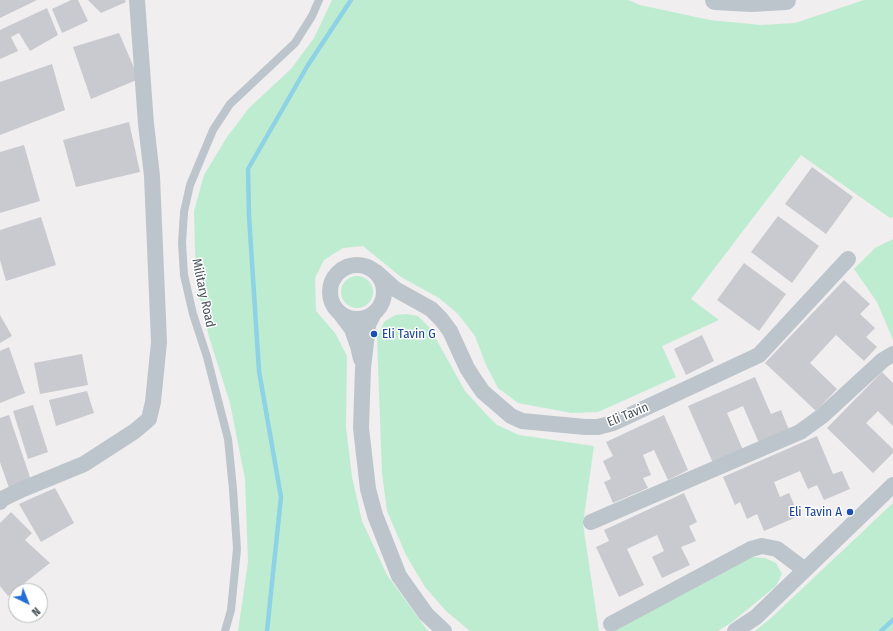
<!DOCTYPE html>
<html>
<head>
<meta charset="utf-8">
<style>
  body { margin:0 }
  #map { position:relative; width:893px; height:631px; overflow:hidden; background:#f0eeee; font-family:"Fira Sans Condensed",sans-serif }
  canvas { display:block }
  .north { position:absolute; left:8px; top:583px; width:40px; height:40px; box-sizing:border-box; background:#fff; border:1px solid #b5b9bd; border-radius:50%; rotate:137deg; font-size:11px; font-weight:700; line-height:16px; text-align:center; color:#47515a }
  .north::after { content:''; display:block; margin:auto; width:14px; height:18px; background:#246dd4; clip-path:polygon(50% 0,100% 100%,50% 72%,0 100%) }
</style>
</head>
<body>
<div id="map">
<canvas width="893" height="631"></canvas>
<div class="north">N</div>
</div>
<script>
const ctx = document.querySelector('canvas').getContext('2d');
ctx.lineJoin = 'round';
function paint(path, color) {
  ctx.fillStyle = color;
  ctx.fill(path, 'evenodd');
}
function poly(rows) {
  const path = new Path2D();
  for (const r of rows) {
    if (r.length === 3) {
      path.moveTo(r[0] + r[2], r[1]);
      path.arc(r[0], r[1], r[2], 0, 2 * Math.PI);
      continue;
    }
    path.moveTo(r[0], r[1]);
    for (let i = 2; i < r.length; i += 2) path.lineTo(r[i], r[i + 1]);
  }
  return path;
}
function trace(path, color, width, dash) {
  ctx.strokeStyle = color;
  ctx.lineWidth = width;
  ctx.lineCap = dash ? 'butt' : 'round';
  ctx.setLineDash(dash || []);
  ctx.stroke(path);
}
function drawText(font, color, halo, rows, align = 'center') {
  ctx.font = font + ' "Fira Sans Condensed",sans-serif';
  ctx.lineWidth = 3;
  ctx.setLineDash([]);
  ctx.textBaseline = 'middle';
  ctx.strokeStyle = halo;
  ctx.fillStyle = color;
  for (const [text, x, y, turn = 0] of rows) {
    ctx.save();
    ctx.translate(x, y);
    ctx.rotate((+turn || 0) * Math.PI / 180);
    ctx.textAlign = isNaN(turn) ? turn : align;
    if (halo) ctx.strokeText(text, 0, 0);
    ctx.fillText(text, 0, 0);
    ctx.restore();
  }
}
paint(poly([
  [332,0,628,0,640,5,710,20,761,25,795,23,864,0,893,0,893,217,890,218,801,155,691,299,719,320,662,346,676,377,598,412,571,413,518,403,498,388,486,365,475,336,458,314,439,298,401,277,363,246,343,248,324,260,315,278,316,311,335,333,347,356,346,427,352,477,362,521,387,575,428,631,238,631,248,562,245,479,230,403,209,337,196,283,194,211,204,175,227,137,249,108,291,69,314,38],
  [893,239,893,340,877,302,854,269,875,248],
  [357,292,16],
  [406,314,418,316,430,328,465,391,486,414,497,425,519,435,594,446,583,524,599,631,470,631,446,611,425,587,406,555,387,511,382,473,377,338,384,322,395,315],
  [893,503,893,631,755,631,771,618],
  [752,557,765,558,776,563,782,574,776,586,732,622,718,631,613,631]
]), '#beecd1');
trace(poly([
  [267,631,281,497,259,371,249,216,248,169,308,65,351,0],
  [881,631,893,620]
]), '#8ed2e6', 4.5);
paint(poly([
  [0,0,37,0,0,18],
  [71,0,78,0,88,21,62,33,52,9],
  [88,0,125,0,126,2,101,13],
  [47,8,58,35,30,51,19,33,11,37,18,51,0,59,0,30],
  [119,33,139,79,91,99,73,47],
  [52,64,65,110,0,135,0,82],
  [129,122,140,172,76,187,63,140],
  [24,145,40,201,0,213,0,152],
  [812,167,853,197,826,234,785,204],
  [778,216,819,246,792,283,751,252],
  [41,217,56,265,6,281,0,260,0,230],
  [744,263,786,294,759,331,717,300],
  [844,280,870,304,860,314,875,328,866,337,877,347,864,361,836,335,810,363,837,389,816,411,765,363],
  [0,315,12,336,0,343],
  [702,335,714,361,686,375,674,349],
  [9,347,25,393,0,403,0,351],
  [82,354,88,385,40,394,34,363],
  [882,372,893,383,893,426,878,411,866,423,893,449,893,453,873,473,827,428],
  [755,377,771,414,781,410,789,430,759,443,743,406,727,413,743,450,713,463,688,406],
  [87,391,94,413,56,426,49,400],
  [33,405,48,452,28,459,13,411],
  [9,415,31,480,9,488,0,462,0,418],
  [664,415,688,470,668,480,654,450,643,455,651,475,643,478,648,488,613,503,604,482,611,479,603,461,613,456,606,442],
  [817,436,833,474,842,471,850,489,824,500,817,485,808,489,800,471,774,482,780,497,789,493,799,516,764,531,757,514,747,519,740,502,735,505,723,477],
  [55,488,74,523,41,542,19,504],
  [684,493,697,522,689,526,696,541,681,547,690,565,662,578,652,557,664,551,657,535,627,549,644,585,619,597,596,547,609,541,604,530],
  [11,512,32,533,25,540,50,563,8,596,0,586,0,523]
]), '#c8cad0');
trace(poly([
  [225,631,231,610,237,549,233,489,228,439,207,357,193,314,184,275,182,243,184,212,190,185,213,130,230,104,295,43,312,16,319,0]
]), '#bdc5cc', 8);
trace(poly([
  [357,292,27],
  [376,272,395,289,431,309,441,319,450,331,467,368,476,382,483,392,511,416,522,421,585,427,598,427,613,423,759,355,848,259],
  [339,312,352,329,358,346,361,359],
  [374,313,368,325,363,368,361,428,368,489,375,515,399,576,426,614,444,631],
  [0,502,2,499,23,489,84,464,135,431,149,419,153,402,159,342,152,176,146,124,137,0],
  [591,522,800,432,822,416,883,360,893,354],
  [611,624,751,549,762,546,777,549,805,570],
  [735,631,756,617,893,485]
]), '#bdc5cc', 16);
trace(poly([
  [715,0,751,2,786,0]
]), '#bdc5cc', 20);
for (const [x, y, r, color] of [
  [374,334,4,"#1a4fb4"],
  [850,512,4,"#1a4fb4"]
]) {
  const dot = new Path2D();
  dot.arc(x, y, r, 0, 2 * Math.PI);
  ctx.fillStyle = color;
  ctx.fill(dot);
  trace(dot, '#fff', 1.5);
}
drawText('13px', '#47515a', '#fff', [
  ["Military Road",203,293,78],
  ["Eli Tavin",628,415,-22]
]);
drawText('13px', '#164399', '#fff', [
  ["Eli Tavin G",382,334],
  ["Eli Tavin A",842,512,"right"]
], 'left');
</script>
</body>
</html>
